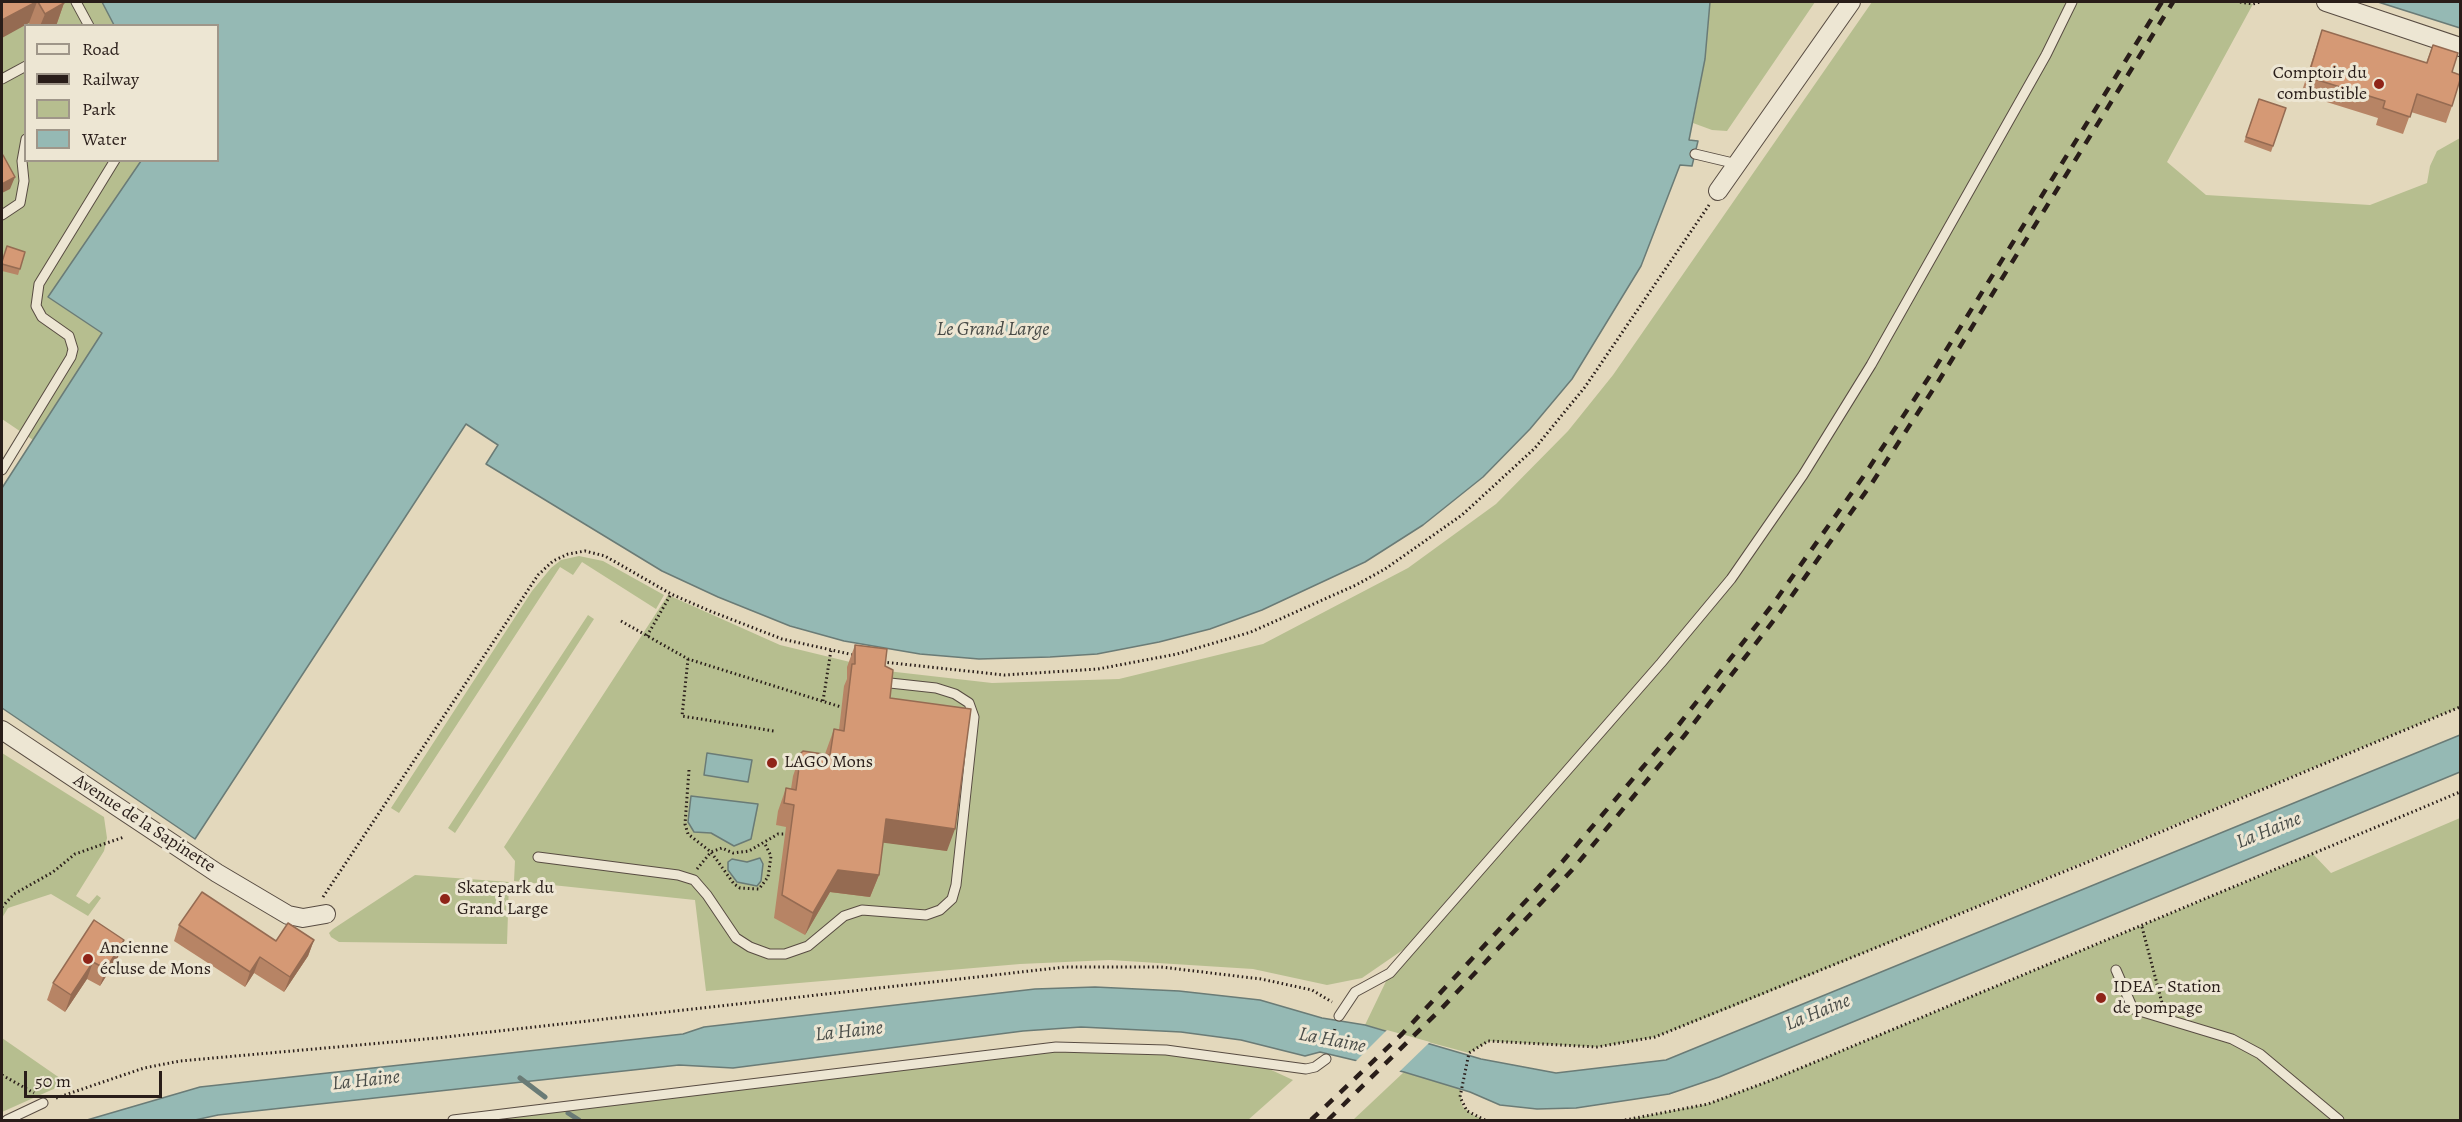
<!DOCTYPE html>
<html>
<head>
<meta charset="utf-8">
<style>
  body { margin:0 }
  #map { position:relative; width:2462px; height:1122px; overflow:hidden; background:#e3d8bc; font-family:Alegreya,serif }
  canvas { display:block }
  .frame { position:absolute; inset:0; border:3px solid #291d19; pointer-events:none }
  .legend { position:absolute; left:24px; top:24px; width:195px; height:138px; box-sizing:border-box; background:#ede6d3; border:2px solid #9f9689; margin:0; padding:8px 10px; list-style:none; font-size:18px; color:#291d19 }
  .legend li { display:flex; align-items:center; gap:12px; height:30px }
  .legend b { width:30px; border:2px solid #9f9689 }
  .scale { position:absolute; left:24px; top:1071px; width:138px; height:27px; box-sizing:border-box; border:3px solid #291d19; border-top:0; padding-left:8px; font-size:18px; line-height:21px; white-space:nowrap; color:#291d19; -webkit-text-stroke:4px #ede6d3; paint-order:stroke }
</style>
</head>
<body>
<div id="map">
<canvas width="2462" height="1122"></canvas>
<div class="frame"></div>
<ul class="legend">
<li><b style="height:8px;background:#ede6d3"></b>Road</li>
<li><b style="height:8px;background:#291d19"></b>Railway</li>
<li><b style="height:16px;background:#b6be8f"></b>Park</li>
<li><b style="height:16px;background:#95b9b4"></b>Water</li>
</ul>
<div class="scale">50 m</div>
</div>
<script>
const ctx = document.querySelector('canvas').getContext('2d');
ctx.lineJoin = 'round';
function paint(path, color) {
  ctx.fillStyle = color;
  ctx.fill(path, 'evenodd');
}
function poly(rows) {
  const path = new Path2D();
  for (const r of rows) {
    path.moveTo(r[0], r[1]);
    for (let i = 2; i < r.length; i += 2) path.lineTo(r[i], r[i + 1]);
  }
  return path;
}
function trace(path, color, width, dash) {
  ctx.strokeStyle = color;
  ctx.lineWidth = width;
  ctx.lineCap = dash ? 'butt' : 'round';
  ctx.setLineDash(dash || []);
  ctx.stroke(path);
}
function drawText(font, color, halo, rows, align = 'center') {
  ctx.font = font + ' Alegreya,serif';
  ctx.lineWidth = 6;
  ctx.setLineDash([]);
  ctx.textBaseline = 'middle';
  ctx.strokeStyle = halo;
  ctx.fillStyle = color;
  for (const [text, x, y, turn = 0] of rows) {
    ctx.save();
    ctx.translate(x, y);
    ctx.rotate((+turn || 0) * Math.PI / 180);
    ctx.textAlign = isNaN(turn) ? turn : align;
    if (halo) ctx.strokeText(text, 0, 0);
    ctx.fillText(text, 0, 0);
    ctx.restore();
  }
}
paint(poly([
  [2,2,102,2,114,25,26,26,26,160,141,161,48,297,102,333,33,440,2,419],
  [1710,2,1815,2,1727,131,1712,130,1693,123,1705,59],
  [1872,2,2246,2,2253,4,2167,162,2206,195,2370,205,2427,183,2430,166,2437,151,2460,138,2460,707,1735,1006,1655,1037,1597,1047,1489,1041,1469,1053,1365,1025,1390,973,1410,945,1362,978,1327,985,1253,969,1110,960,1020,964,706,991,695,900,514,881,515,861,504,847,668,595,780,645,887,671,992,683,1119,679,1263,644,1408,568,1496,504,1568,431,1613,375],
  [579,556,603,561,664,595,656,609,582,562,573,575,560,567,399,813,391,808,532,591,551,568,561,560],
  [588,615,594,619,455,833,448,828],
  [2,753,104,817,107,838,104,851,76,896,89,904,97,895,101,898,88,916,51,894,8,908,2,918],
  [2460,818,2460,1120,1625,1120,1708,1104,1772,1080,2313,854,2331,873],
  [415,875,509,882,507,944,339,942,331,937,329,933,333,929],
  [2,1038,67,1083,2,1112],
  [1093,1046,1254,1062,1293,1080,1248,1120,453,1120],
  [1404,1072,1460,1089,1462,1106,1473,1115,1485,1120,1353,1120]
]), '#b6be8f');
const water = poly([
  [102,2,1710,2,1705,59,1689,140,1698,141,1692,166,1680,165,1641,266,1572,379,1530,429,1483,477,1423,525,1365,562,1262,610,1210,629,1159,642,1097,654,1050,657,979,659,920,654,844,641,790,626,718,597,662,571,486,464,498,445,466,424,195,839,2,708,2,488,102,333,48,297,141,161,218,160,218,26,114,25,102,2],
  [2378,2,2460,2,2460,28,2378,2],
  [2460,735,2460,772,1719,1077,1669,1094,1576,1108,1537,1109,1500,1105,1470,1092,1404,1072,1320,1052,1305,1056,1241,1040,1181,1032,1081,1027,1023,1031,733,1068,679,1065,218,1115,195,1120,87,1120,200,1087,683,1034,704,1027,1035,989,1095,987,1179,991,1260,1000,1322,1018,1365,1025,1481,1059,1556,1073,1666,1060,2460,735],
  [707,753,752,760,748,782,704,775,707,753],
  [691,796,758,804,751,839,734,846,711,833,694,832,688,822,691,796],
  [760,858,763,864,761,881,757,886,737,882,728,870,728,862,732,859,747,862,760,858]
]);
paint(water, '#95b9b4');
trace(water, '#6a7b76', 1.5);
paint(poly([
  [1387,1030,1430,1042,1398,1073,1355,1062]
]), '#e3d8bc');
trace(poly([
  [520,1078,545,1097],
  [568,1113,579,1120]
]), '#6a7b76', 5);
const service = poly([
  [76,2,89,26],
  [2,79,26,66],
  [1695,154,1737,164],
  [2,215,20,203,24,181,22,161,26,139],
  [2,470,71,357,73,349,69,336,42,317,36,306,39,284,115,160],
  [538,857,678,875,694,880,707,895,736,938,750,947,769,954,785,954,808,946,844,916,862,910,926,915,940,910,952,899,956,885,974,717,969,703,955,694,936,688,890,683],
  [2116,970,2133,1009,2232,1039,2260,1054,2339,1120],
  [1339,1016,1355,992,1390,973,1661,663,1731,579,1803,475,1871,365,2046,55,2072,2],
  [7,1120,43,1103],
  [453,1120,1056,1047,1166,1050,1306,1069,1315,1067,1326,1059]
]);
const minor = poly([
  [2326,2,2460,47],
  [1718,191,1851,2],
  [2,730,217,873,288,915,303,918,326,914]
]);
trace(service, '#584c42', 11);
trace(minor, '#584c42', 20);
trace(poly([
  [2240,2,2253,4,2260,2],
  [621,621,688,659,841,707],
  [647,636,671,594],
  [688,659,682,716,774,731],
  [883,662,1004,675,1098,669,1177,654,1251,632,1356,585,1385,569,1462,515,1535,448,1585,387,1709,205],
  [823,701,831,650],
  [689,770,685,824,688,834,711,852,722,848,733,853,749,851,778,834,785,834],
  [697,869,711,852,734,884,740,888,759,889,768,877,771,856,764,842],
  [323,897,538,575,553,561,568,554,585,551,605,556,671,594,710,611,782,639,854,655],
  [2,907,14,894,53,872,75,854,124,837],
  [2142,927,2162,1003],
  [1330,1048,1335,1029],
  [2,1075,34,1093],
  [56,1098,144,1068,180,1061,437,1038,1065,967,1161,967,1261,979,1312,990,1332,1002],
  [1485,1120,1467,1111,1460,1097,1469,1053,1488,1041,1597,1047,1655,1037,2115,851,2460,707],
  [1625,1120,1708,1104,1772,1080,2460,792]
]), '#291d19', 3, [1.5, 3]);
trace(service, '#ede6d3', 9);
trace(minor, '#ede6d3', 18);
trace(poly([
  [1311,1120,1402,1034,1563,861,1677,727,1773,604,1863,477,1935,368,2162,2],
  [1328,1120,1442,1008,1572,870,1684,736,1781,611,1872,483,1938,382,2173,2]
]), '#291d19', 4.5, [10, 10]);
paint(poly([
  [2,2,63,2,64,3,56,26,30,26,29,23],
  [2322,30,2426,63,2433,45,2452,72,2452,106,2446,123,2411,112,2403,134,2376,125,2378,118,2301,94],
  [2259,99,2286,108,2271,152,2244,142],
  [25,252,18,275,2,271,2,262],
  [855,645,885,666,890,698,947,851,883,842,879,875,870,897,830,892,805,935,774,918,786,827,776,825,778,811,786,788,791,789,793,776,801,753,825,754,834,729,839,730,844,686,847,679,847,667],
  [179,925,276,941,314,940,308,956,284,992,254,973,245,987,174,941],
  [124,940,118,957,100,986,87,979,65,1012,47,1000,53,983]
]), '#b78465');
paint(poly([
  [36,2,37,2,29,23,2,38,2,20],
  [64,3,56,26,40,26,45,14],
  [15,177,10,189,2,193,2,184],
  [886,819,955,829,947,851,878,842],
  [838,870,879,875,870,897,830,892,805,935,813,913],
  [124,940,118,957,100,986,106,969],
  [314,940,308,956,284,992,290,977],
  [260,957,254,973,245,987,250,972],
  [93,962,87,979,65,1012,71,995]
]), '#956b52');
const building = poly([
  [2,2,36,2,2,20,2,2],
  [38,2,63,2,64,3,45,14,38,2],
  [2322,30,2427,63,2433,45,2458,53,2452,72,2460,75,2460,80,2452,106,2417,94,2410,117,2383,108,2385,101,2308,77,2322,30],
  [2259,99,2286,108,2273,146,2246,137,2259,99],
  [3,155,15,177,2,184,2,156,3,155],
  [7,246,25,252,20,269,2,264,2,262,7,246],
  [855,645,887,649,885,666,893,670,890,698,971,709,955,829,886,819,879,875,838,870,813,913,782,895,794,805,784,803,786,788,796,790,801,753,803,751,830,755,834,729,844,731,852,664,855,664,855,645],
  [202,892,276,941,288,923,314,940,290,977,260,957,250,972,179,925,202,892],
  [94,920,124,940,106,969,93,962,71,995,53,983,94,920]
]);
paint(building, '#d59975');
trace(building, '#956b52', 1.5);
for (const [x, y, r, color] of [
  [2379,84,6,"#8f2418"],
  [772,763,6,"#8f2418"],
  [445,899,6,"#8f2418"],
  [88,959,6,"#8f2418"],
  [2101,998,6,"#8f2418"]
]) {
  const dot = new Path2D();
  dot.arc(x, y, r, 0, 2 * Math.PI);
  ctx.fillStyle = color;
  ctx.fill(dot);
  trace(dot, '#ede6d3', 2);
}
drawText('18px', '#291d19', '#ede6d3', [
  ["Comptoir du",2367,74,"right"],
  ["combustible",2367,95,"right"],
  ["LAGO Mons",784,763],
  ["Skatepark du",457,889],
  ["Grand Large",457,910],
  ["Ancienne",100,949],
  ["écluse de Mons",100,970],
  ["IDEA - Station",2113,988],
  ["de pompage",2113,1009]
], 'left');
drawText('18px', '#291d19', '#ede6d3', [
  ["Avenue de la Sapinette",144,824,33]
]);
drawText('italic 20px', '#494c48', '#ede6d3', [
  ["Le Grand Large",993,330],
  ["La Haine",2269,831,-22],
  ["La Haine",1818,1013,-22],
  ["La Haine",849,1032,-6],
  ["La Haine",1332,1041,11],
  ["La Haine",366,1081,-6]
]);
</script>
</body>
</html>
